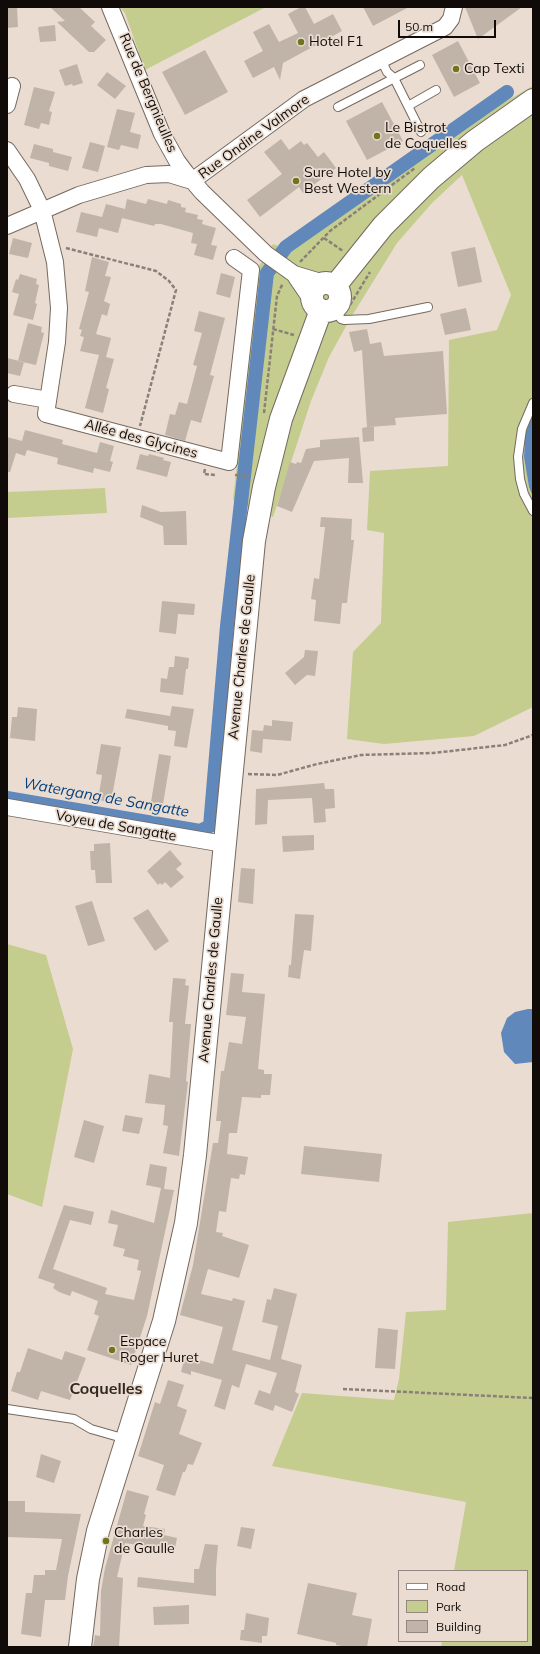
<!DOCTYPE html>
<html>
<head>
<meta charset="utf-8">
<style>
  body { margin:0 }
  #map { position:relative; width:540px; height:1654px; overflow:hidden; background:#eadcd1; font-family:Mulish,sans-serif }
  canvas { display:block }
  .frame { position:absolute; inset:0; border:8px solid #100b08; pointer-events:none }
  .legend { position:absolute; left:398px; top:1570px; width:130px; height:72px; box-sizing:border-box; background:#eadcd1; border:1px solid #938881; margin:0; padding:5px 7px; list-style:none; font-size:12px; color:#100b08 }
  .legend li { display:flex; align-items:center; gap:8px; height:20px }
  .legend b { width:20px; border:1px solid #938881 }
  .scale { position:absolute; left:398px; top:20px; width:98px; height:18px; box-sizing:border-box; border:2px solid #100b08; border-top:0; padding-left:5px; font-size:12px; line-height:14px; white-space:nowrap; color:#100b08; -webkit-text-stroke:3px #eadcd1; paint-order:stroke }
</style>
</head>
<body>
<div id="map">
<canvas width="540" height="1654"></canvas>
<div class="frame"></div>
<ul class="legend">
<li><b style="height:5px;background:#fff"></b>Road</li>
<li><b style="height:11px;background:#c4cd8e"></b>Park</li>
<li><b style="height:11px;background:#c0b3a8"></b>Building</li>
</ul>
<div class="scale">50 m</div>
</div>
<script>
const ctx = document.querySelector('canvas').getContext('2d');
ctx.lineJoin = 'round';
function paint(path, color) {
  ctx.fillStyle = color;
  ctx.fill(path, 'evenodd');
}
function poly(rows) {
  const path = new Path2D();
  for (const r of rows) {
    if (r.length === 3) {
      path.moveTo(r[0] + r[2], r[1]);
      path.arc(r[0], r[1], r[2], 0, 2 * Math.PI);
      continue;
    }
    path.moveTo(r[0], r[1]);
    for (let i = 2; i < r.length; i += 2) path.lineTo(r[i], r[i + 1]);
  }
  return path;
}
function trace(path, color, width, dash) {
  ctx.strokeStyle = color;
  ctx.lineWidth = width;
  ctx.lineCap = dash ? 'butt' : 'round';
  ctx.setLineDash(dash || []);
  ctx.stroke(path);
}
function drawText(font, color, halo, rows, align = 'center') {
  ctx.font = font + ' Mulish,sans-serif';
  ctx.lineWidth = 3.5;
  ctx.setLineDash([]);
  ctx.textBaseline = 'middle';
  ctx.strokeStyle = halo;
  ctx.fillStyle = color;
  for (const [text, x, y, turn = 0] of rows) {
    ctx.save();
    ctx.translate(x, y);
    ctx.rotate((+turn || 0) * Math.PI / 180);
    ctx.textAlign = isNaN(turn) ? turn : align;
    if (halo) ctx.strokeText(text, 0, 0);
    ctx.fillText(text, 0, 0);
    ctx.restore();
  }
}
paint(poly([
  [120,7,266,7,145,70,125,13],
  [533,86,533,412,524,447,524,457,529,487,533,497,533,707,474,736,384,744,347,739,353,652,381,623,384,533,367,530,370,471,448,466,449,340,497,330,511,295,462,175,432,203,397,243,350,319,329,357,311,401,273,517,233,500,259,266,273,244,289,250,485,113],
  [105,488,107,513,7,518,7,492],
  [7,944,46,955,73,1049,42,1207,7,1194],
  [533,1213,533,1647,441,1647,442,1641,527,1641,527,1571,454,1571,466,1502,272,1466,302,1393,394,1400,399,1379,406,1312,446,1310,448,1222]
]), '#c4cd8e');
paint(poly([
  [533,412,533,497,529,487,524,457,525,436],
  [528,1009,533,1009,533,1062,515,1064,504,1052,501,1033,507,1018,515,1012]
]), '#6088ba');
trace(poly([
  [7,798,200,831,210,826,227,626,267,273,286,247,507,92]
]), '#6088ba', 14);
paint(poly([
  [7,7,17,7,18,27,7,28],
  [50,7,79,7,95,22,91,26,106,40,94,52,89,52,57,22,65,21],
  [301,7,305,7,314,24,333,14,342,31,283,63,280,80,274,67,253,78,244,61,263,51,253,32,269,24,279,42,298,33,288,14],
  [363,7,409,7,373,26],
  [465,7,522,7,478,39],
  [55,25,56,41,40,42,38,27],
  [458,41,480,83,454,97,432,55],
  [205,50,228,92,185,115,162,72],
  [77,64,83,83,73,86,72,84,65,86,59,70],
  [107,72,126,86,115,99,97,85],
  [34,87,55,92,49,111,52,112,49,125,41,123,39,129,24,125],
  [382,102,403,141,367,160,346,121],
  [117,109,135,113,130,132,141,135,138,149,121,145,119,150,107,147],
  [281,139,289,150,301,141,304,145,307,143,318,157,324,152,336,168,303,193,299,187,260,217,247,200,282,174,264,152],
  [90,142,105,146,98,172,82,168],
  [34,144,53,149,53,152,72,157,68,171,49,166,49,163,30,158],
  [127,199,146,204,148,199,167,204,168,200,181,204,181,207,186,208,185,212,198,215,197,219,203,220,202,224,216,228,211,245,217,246,213,260,194,255,197,244,191,243,193,233,161,224,155,224,154,226,122,218,118,233,99,228,97,237,76,232,81,212,102,217,106,204,125,209],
  [13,238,32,243,28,258,9,254],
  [475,247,482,282,458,287,451,252],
  [92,257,109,262,105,276,111,277,104,301,110,304,107,316,102,314,96,334,111,338,106,357,114,359,106,388,109,389,103,413,85,408,99,355,80,351,84,337,80,336,82,330,79,329,89,292,85,291],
  [221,273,235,277,230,298,216,294],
  [20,274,37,279,36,284,39,285,35,303,37,304,33,320,13,315,19,294,12,292,16,279,18,280],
  [466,308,471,330,445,335,440,314],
  [199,311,225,318,210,375,214,376,201,423,191,420,185,441,165,435,170,414,175,415,179,402,187,404,197,366,193,365,202,333,194,331],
  [28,323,42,327,41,332,44,333,36,365,18,361],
  [367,329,370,344,381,342,384,356,443,351,447,414,395,418,396,425,369,427,374,427,374,441,363,442,362,428,367,427,362,350,354,352,349,332],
  [7,358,24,362,20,376,7,373],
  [25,430,63,440,62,444,97,453,100,442,114,446,110,461,113,462,110,472,94,468,93,473,57,464,58,458,27,450,25,456,16,453,10,472,7,472,7,437,22,441],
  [359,437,363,483,348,483,349,458,314,461,292,512,277,506,290,462,296,464,297,462,301,463,306,449,320,447,320,440],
  [140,454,148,456,149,454,164,458,163,460,171,462,167,477,136,469],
  [142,505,161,512,186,511,187,545,164,545,163,526,140,517],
  [321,517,352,519,351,540,354,540,347,603,342,603,340,624,314,621,316,600,311,599,314,578,319,579,325,527,320,527],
  [162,601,195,604,194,615,178,614,176,634,159,632],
  [305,650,318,651,315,676,307,675,295,685,285,673,304,657],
  [175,656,189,658,188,669,186,669,183,695,160,692,161,678,167,679,169,667,174,667],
  [172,706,194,709,187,748,174,746,176,731,168,730,168,726,125,718,127,709,170,716],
  [18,707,37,709,35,741,10,738,12,717,17,717],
  [272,720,293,722,291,741,263,739,262,753,250,751,252,730,263,731,264,725,272,726],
  [101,744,121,747,111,802,98,800,102,775,96,774],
  [159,754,171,756,162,810,150,808],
  [324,783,325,789,334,789,335,808,325,809,326,822,314,823,312,798,268,800,267,824,255,825,256,789],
  [314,835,314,850,283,852,282,836],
  [110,843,112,883,96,883,95,870,91,870,90,851,94,851,94,844],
  [170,850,182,864,176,869,184,877,171,888,165,882,162,885,160,883,158,885,147,871],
  [241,868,255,869,253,904,238,902],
  [92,901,105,941,88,946,75,906],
  [148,909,169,941,155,951,133,918],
  [295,914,314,915,311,951,304,950,300,979,288,977,289,965,291,965],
  [231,973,244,974,242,992,265,994,258,1069,264,1070,264,1074,272,1074,270,1095,261,1095,261,1098,242,1097,237,1133,229,1133,227,1154,248,1157,245,1175,240,1174,239,1179,231,1178,226,1212,219,1211,216,1232,223,1233,222,1236,249,1245,239,1278,208,1269,201,1294,232,1301,233,1298,245,1301,232,1350,270,1360,278,1326,262,1322,267,1299,271,1300,274,1288,297,1294,281,1359,302,1365,295,1392,299,1394,292,1412,275,1405,273,1411,254,1404,259,1390,270,1394,277,1373,246,1364,239,1388,232,1385,225,1410,214,1406,222,1380,191,1371,191,1375,181,1372,185,1356,213,1364,223,1327,180,1315,193,1265,213,1143,218,1143,221,1121,216,1121,221,1071,224,1071,229,1042,242,1044,246,1017,226,1015],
  [173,978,186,979,185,985,189,986,185,1024,191,1024,186,1081,188,1082,179,1156,163,1153,168,1126,163,1125,165,1105,145,1103,149,1074,170,1078,173,1022,169,1022],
  [125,1115,143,1118,139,1134,122,1131],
  [84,1120,104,1126,94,1163,74,1157],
  [304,1146,382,1154,379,1182,301,1174],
  [150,1164,167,1167,164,1189,174,1190,147,1316,131,1365,87,1350,99,1316,94,1314,98,1301,72,1291,70,1296,59,1292,53,1288,55,1284,38,1278,64,1205,94,1212,91,1225,70,1220,53,1269,107,1288,105,1294,134,1300,141,1271,137,1270,139,1260,123,1256,125,1249,113,1246,118,1225,108,1223,111,1210,154,1223,161,1188,146,1185],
  [378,1328,398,1330,395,1369,375,1368],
  [28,1348,62,1360,65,1351,86,1358,70,1400,41,1391,38,1400,11,1391,17,1372,20,1372],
  [168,1380,184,1385,177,1406,187,1410,179,1434,202,1443,193,1465,188,1464,185,1472,183,1472,175,1496,156,1490,164,1465,138,1456,155,1402,160,1404],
  [41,1454,61,1461,54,1483,36,1477],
  [127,1490,149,1496,144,1514,146,1515,143,1526,165,1529,164,1535,177,1538,175,1548,170,1547,170,1550,125,1543,117,1577,123,1578,119,1647,93,1647,95,1635,100,1636,101,1591,105,1568],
  [8,1501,25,1501,25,1512,81,1514,68,1576,65,1600,45,1600,41,1637,21,1634,26,1593,32,1593,34,1575,45,1575,45,1570,56,1570,62,1539,7,1537],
  [241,1527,255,1529,251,1549,237,1546],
  [205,1544,218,1545,216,1569,216,1596,137,1587,138,1577,194,1583,194,1569,199,1569],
  [308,1583,357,1593,352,1615,372,1619,367,1647,348,1647,336,1645,336,1643,297,1634],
  [189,1605,189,1624,154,1625,153,1607],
  [246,1613,269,1618,267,1636,262,1636,262,1643,240,1640,241,1630,244,1630]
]), '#c0b3a8');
const lane = poly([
  [381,59,387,72,394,78,421,132],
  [408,106,436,90],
  [338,107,420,65],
  [334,308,341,319,344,320,369,319,428,307],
  [533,403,522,429,518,457,520,479,524,494,533,511],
  [7,1409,74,1419,91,1429,126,1439]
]);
const street = poly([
  [110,7,162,134,177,161,186,173,202,192,266,254,294,274,324,283],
  [7,105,12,86],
  [7,150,27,179,42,210,55,262,59,308,57,342,46,414,229,462,251,270,234,258],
  [7,226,79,195,146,175,169,174,192,181,304,99,445,27,451,19,454,7],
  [294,274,313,302],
  [14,394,48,400],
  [7,807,224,844]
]);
const secondary = poly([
  [326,297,14],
  [335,286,383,226,431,178,475,141,533,100],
  [80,1647,88,1579,98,1531,164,1321,186,1223,195,1155,254,541,264,487,281,419,321,310]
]);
trace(lane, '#75695f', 10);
trace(street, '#75695f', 18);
trace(secondary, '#75695f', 24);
trace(poly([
  [324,238,343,251],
  [66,248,156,271,169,281,176,290,140,426],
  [300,262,330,231,415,168],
  [347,310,370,272],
  [273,329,294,335],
  [264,413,277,296,283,283],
  [205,469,204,474,216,475],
  [235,475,250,476],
  [248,774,277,775,317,764,361,755,433,753,505,745,533,735],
  [343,1389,533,1398]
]), '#8a8078', 2.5, [4, 2]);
trace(lane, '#fff', 8);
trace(street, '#fff', 16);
trace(secondary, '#fff', 22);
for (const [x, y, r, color] of [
  [301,42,4,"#6f751d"],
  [456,69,4,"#6f751d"],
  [377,136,4,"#6f751d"],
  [296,181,4,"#6f751d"],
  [112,1350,4,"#6f751d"],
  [106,1541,4,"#6f751d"]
]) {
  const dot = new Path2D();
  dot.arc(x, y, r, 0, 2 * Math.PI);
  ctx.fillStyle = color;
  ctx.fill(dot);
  trace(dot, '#eadcd1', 1.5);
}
drawText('14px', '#100b08', '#eadcd1', [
  ["Hotel F1",309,42],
  ["Cap Texti",464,69],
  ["Le Bistrot",385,128],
  ["de Coquelles",385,144],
  ["Sure Hotel by",304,173],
  ["Best Western",304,189],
  ["Espace",120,1342],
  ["Roger Huret",120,1358],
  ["Charles",114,1533],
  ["de Gaulle",114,1549]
], 'left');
drawText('14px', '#100b08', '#eadcd1', [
  ["Rue de Bergnieulles",148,93,67],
  ["Rue Ondine Valmore",254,137,-36],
  ["Allée des Glycines",141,439,15],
  ["Avenue Charles de Gaulle",242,657,-84],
  ["Voyeu de Sangatte",116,826,10],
  ["Avenue Charles de Gaulle",211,980,-85]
]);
drawText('italic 15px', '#05407d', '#eadcd1', [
  ["Watergang de Sangatte",106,798,10]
]);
drawText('bold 16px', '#32281f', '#eadcd1', [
  ["Coquelles",106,1389]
]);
</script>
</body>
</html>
